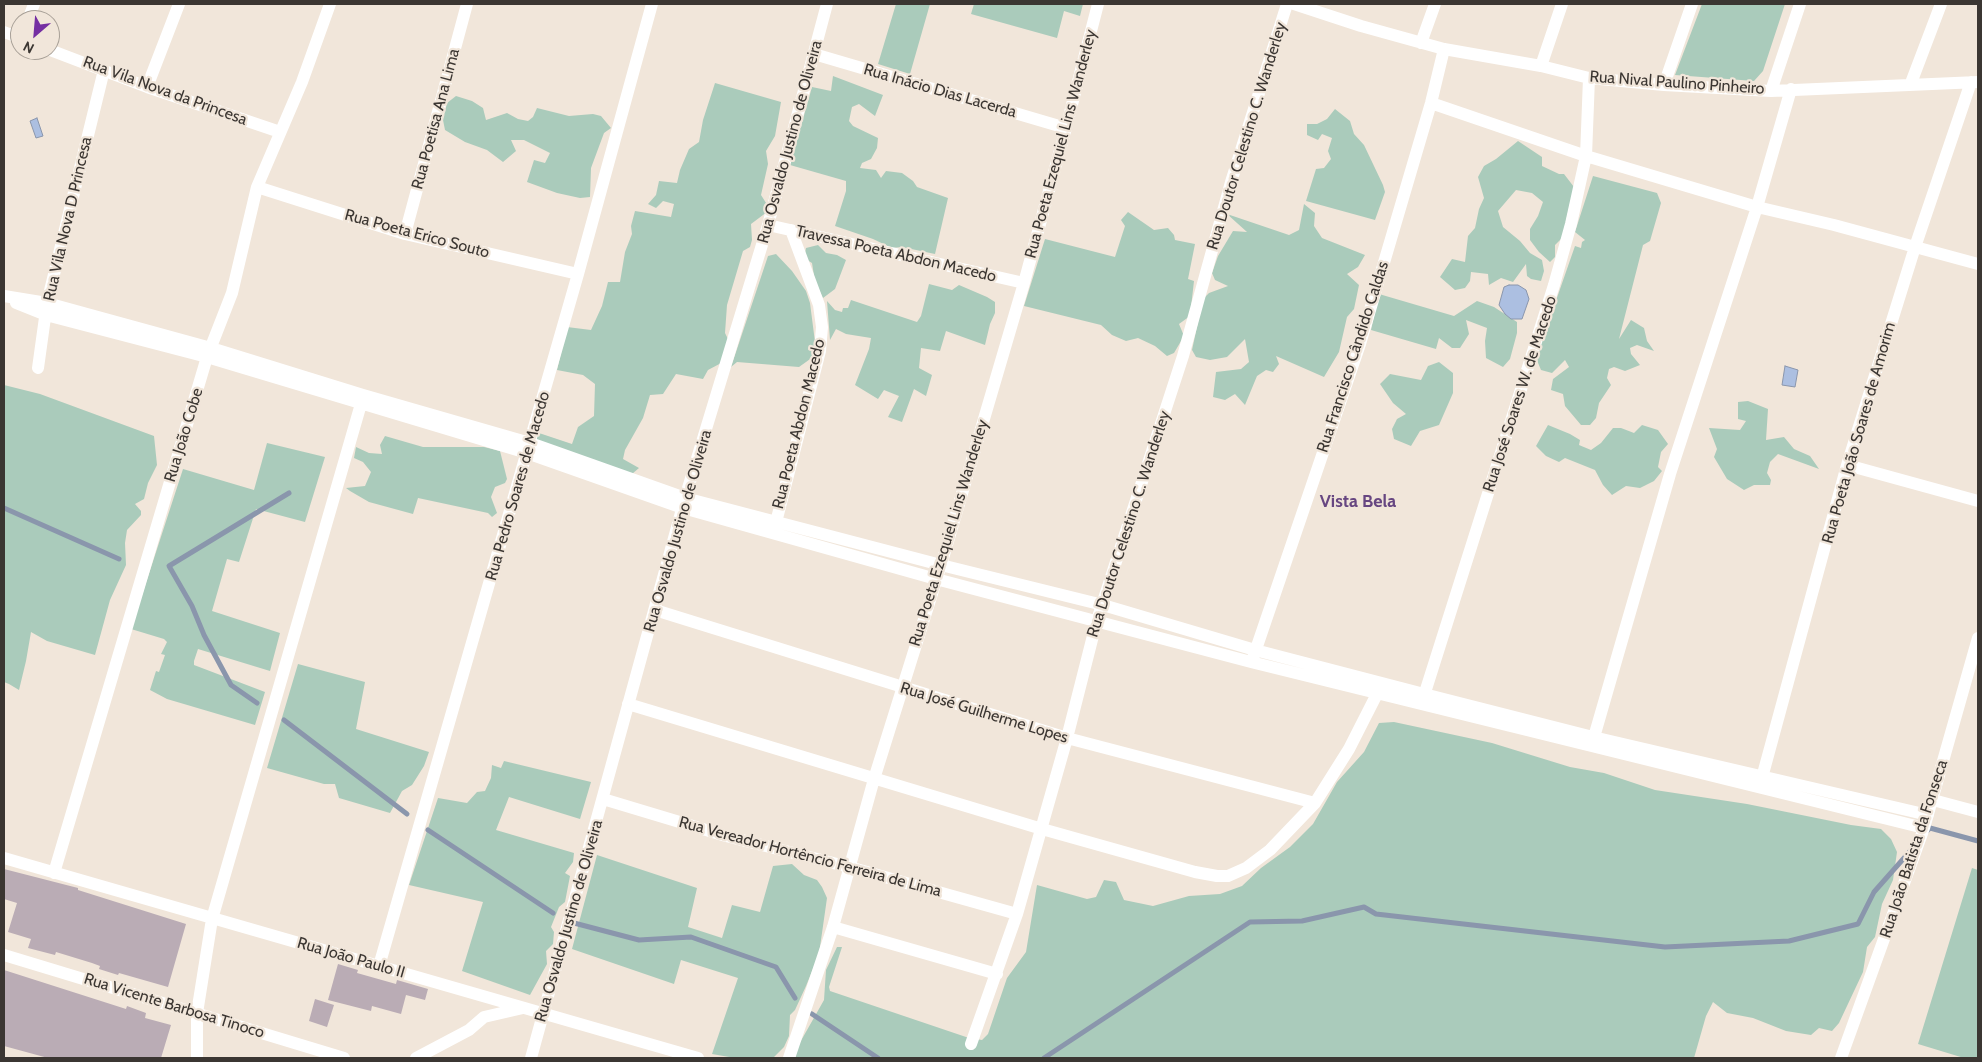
<!DOCTYPE html>
<html>
<head>
<meta charset="utf-8">
<style>
  body { margin:0 }
  #map { position:relative; width:1982px; height:1062px; overflow:hidden; background:#f1e6da; font-family:Cabin,sans-serif }
  canvas { display:block }
  .frame { position:absolute; inset:0; border:5px solid #3b3632; pointer-events:none }
  .north { position:absolute; left:10px; top:10px; width:50px; height:50px; box-sizing:border-box; background:#f1e6da; border:1px solid #a8a097; border-radius:50%; rotate:207deg; font-size:14px; font-weight:700; line-height:20px; text-align:center; color:#3b3632 }
  .north::after { content:''; display:block; margin:auto; width:18px; height:22px; background:#752fa2; clip-path:polygon(50% 0,100% 100%,50% 72%,0 100%) }
</style>
</head>
<body>
<div id="map">
<canvas width="1982" height="1062"></canvas>
<div class="frame"></div>
<div class="north">N</div>
</div>
<script>
const ctx = document.querySelector('canvas').getContext('2d');
ctx.lineJoin = 'round';
function paint(path, color) {
  ctx.fillStyle = color;
  ctx.fill(path, 'evenodd');
}
function poly(rows) {
  const path = new Path2D();
  for (const r of rows) {
    path.moveTo(r[0], r[1]);
    for (let i = 2; i < r.length; i += 2) path.lineTo(r[i], r[i + 1]);
  }
  return path;
}
function trace(path, color, width, dash) {
  ctx.strokeStyle = color;
  ctx.lineWidth = width;
  ctx.lineCap = dash ? 'butt' : 'round';
  ctx.setLineDash(dash || []);
  ctx.stroke(path);
}
function drawText(font, color, halo, rows, align = 'center') {
  ctx.font = font + ' Cabin,sans-serif';
  ctx.lineWidth = 4.5;
  ctx.setLineDash([]);
  ctx.textBaseline = 'middle';
  ctx.strokeStyle = halo;
  ctx.fillStyle = color;
  for (const [text, x, y, turn = 0] of rows) {
    ctx.save();
    ctx.translate(x, y);
    ctx.rotate((+turn || 0) * Math.PI / 180);
    ctx.textAlign = isNaN(turn) ? turn : align;
    if (halo) ctx.strokeText(text, 0, 0);
    ctx.fillText(text, 0, 0);
    ctx.restore();
  }
}
paint(poly([
  [896,4,930,4,910,74,878,64],
  [974,4,1083,4,1080,16,1064,11,1057,38,971,14],
  [1702,4,1785,4,1763,71,1754,81,1675,75],
  [833,76,883,95,875,116,859,104,852,107,849,121,853,126,878,138,877,148,871,159,862,163,860,168,876,170,881,178,886,171,902,173,913,181,917,187,948,198,935,254,902,247,892,248,873,239,835,226,846,191,846,181,790,165,812,87,831,91],
  [715,83,781,102,775,136,766,151,768,164,761,195,768,206,767,212,751,224,752,240,750,247,743,251,727,305,725,333,728,339,725,361,708,370,703,379,676,374,663,394,650,395,643,418,625,450,623,459,639,468,632,474,533,450,534,436,539,433,572,444,578,427,594,416,595,384,583,375,557,370,567,327,591,330,602,306,608,282,620,282,625,252,632,234,631,226,635,211,671,217,674,204,663,201,656,208,648,204,656,195,659,181,677,183,680,170,689,149,699,142,703,120],
  [456,96,472,101,483,108,486,120,507,113,518,119,528,121,533,117,537,108,569,116,593,114,601,116,611,128,604,133,591,168,590,197,580,198,557,193,527,182,534,160,545,163,550,153,524,140,511,140,516,151,503,162,487,150,465,142,445,130,443,120,447,103],
  [1335,109,1350,121,1354,134,1364,145,1383,185,1385,192,1375,220,1306,201,1316,169,1324,168,1331,159,1328,151,1332,138,1322,134,1318,140,1307,135,1307,124,1317,124,1327,119],
  [1518,141,1542,157,1542,166,1559,174,1564,174,1574,187,1562,238,1555,245,1555,257,1550,262,1539,252,1530,240,1530,229,1538,216,1543,202,1532,193,1516,190,1498,211,1503,227,1520,241,1530,253,1542,260,1544,271,1541,281,1531,279,1527,276,1526,264,1513,282,1501,278,1489,285,1488,274,1471,272,1470,281,1465,288,1455,290,1440,277,1452,259,1465,262,1468,236,1475,228,1479,209,1484,198,1478,177,1484,166,1496,159],
  [1593,176,1657,193,1661,203,1650,241,1643,245,1619,339,1631,320,1644,328,1647,341,1654,351,1637,345,1630,348,1631,354,1640,365,1625,371,1614,367,1609,369,1607,378,1611,385,1599,403,1596,418,1590,425,1581,425,1565,406,1563,394,1551,390,1553,379,1569,367,1565,360,1552,373,1541,370,1536,358,1575,246,1581,248,1582,242,1585,240,1575,232],
  [1304,204,1315,213,1314,226,1322,238,1365,255,1358,267,1347,274,1359,285,1354,309,1347,317,1339,352,1324,377,1276,356,1279,364,1273,372,1266,370,1257,376,1245,405,1235,394,1225,400,1213,397,1216,372,1241,369,1249,362,1245,339,1227,357,1210,360,1196,357,1192,350,1203,299,1209,293,1228,286,1215,280,1212,273,1218,256,1233,231,1247,232,1227,214,1289,235,1299,230],
  [1128,212,1154,230,1168,228,1174,235,1175,240,1195,244,1188,279,1194,281,1190,316,1179,324,1184,336,1174,353,1167,356,1155,346,1138,338,1126,341,1112,335,1101,325,1024,306,1045,239,1115,257,1125,226,1121,220],
  [818,245,826,253,837,255,846,260,835,289,823,298,815,282,812,263,804,258,806,248],
  [776,254,792,271,806,291,810,303,815,342,813,357,799,367,737,362,731,367,768,256],
  [929,284,952,290,959,285,987,297,995,302,995,313,990,324,985,345,946,331,940,351,921,348,919,368,932,375,926,396,914,389,902,422,888,417,899,396,884,390,878,399,855,385,869,349,871,338,846,334,836,329,830,340,827,301,835,310,842,312,843,308,848,308,851,300,917,322,921,316],
  [1379,294,1454,316,1477,301,1494,307,1517,322,1517,333,1510,359,1503,367,1486,358,1485,341,1487,328,1466,320,1469,334,1460,348,1452,348,1439,338,1436,349,1371,330],
  [1439,362,1453,373,1453,393,1439,425,1420,431,1411,446,1394,439,1392,429,1397,419,1406,414,1393,403,1380,384,1390,374,1421,380,1428,366],
  [4,385,40,394,154,436,157,465,148,483,144,499,135,504,141,511,141,515,127,530,125,543,126,565,110,600,95,655,47,641,31,632,26,661,19,690,9,684,4,682],
  [1748,401,1768,409,1766,440,1784,437,1794,449,1810,456,1819,469,1778,454,1770,462,1767,473,1771,480,1770,485,1754,485,1744,490,1727,479,1714,457,1717,449,1709,428,1740,430,1746,421,1738,419,1738,402],
  [1548,425,1570,434,1580,440,1579,445,1591,450,1601,443,1613,428,1621,428,1634,433,1642,425,1658,430,1668,444,1661,452,1658,467,1662,471,1654,481,1640,488,1626,486,1612,495,1603,485,1595,470,1565,458,1559,462,1546,456,1536,446],
  [385,436,423,447,484,447,500,451,507,479,505,483,495,487,491,497,497,513,492,517,488,513,418,498,413,514,369,502,350,491,346,488,365,486,371,472,363,462,354,458,356,447,369,453,382,454,380,445],
  [267,443,325,457,305,522,256,509,239,562,227,559,212,611,280,633,270,671,198,649,194,661,194,665,265,692,255,725,167,699,150,690,156,671,159,672,165,655,161,654,167,642,164,639,131,629,183,469,254,490],
  [298,664,365,682,356,729,429,752,424,766,412,785,402,791,390,813,339,798,335,784,324,784,267,768],
  [1394,722,1492,743,1570,767,1604,773,1655,790,1747,804,1851,825,1881,829,1891,839,1897,852,1893,880,1882,904,1875,937,1867,947,1863,972,1839,1023,1832,1031,1819,1028,1811,1035,1786,1031,1753,1018,1727,1013,1713,1002,1706,1016,1694,1058,795,1058,798,1046,824,1000,826,970,837,947,842,947,829,987,830,991,969,1038,982,1040,988,1034,1007,978,1026,952,1037,885,1087,899,1096,897,1104,880,1116,882,1124,900,1153,906,1189,896,1220,894,1242,886,1261,868,1290,847,1313,824,1337,782,1364,752,1379,723],
  [504,761,591,782,580,819,509,797,496,830,574,853,573,862,565,873,570,876,565,902,559,907,551,927,554,932,553,944,546,951,547,964,530,995,462,971,483,902,409,885,438,798,467,803,477,792,485,791,491,778,492,765,501,768],
  [597,855,697,888,688,927,722,938,732,905,760,912,773,866,792,864,804,875,817,880,822,887,827,898,819,954,806,986,795,1010,790,1015,789,1036,784,1047,773,1058,735,1058,712,1054,738,978,681,960,674,984,572,949],
  [1972,868,1978,870,1978,1058,1964,1058,1918,1044]
]), '#aacbbb');
const water = poly([
  [37,118,43,136,36,138,30,121,37,118],
  [1509,285,1518,285,1526,290,1529,299,1522,319,1511,319,1505,314,1499,305,1504,287,1509,285],
  [1785,366,1798,370,1795,387,1782,385,1785,366]
]);
paint(water, '#acbfe1');
trace(water, '#8a96ac', 1);
trace(poly([
  [4,508,119,559],
  [257,703,231,685,204,635,192,606,169,566,289,493],
  [284,720,407,814],
  [428,830,553,913],
  [1927,831,1930,828,1978,841],
  [574,923,639,940,691,937,776,967,795,998],
  [812,1014,878,1058],
  [1044,1058,1250,922,1302,921,1364,907,1376,914,1665,947,1789,941,1858,924,1874,892,1912,849]
]), '#8a96ac', 5);
paint(poly([
  [4,869,78,888,78,890,186,924,168,987,119,973,118,975,99,969,100,966,92,963,56,952,55,955,28,948,31,939,8,932,17,903,4,899],
  [338,964,358,970,357,973,396,984,397,980,428,989,425,1000,406,995,401,1014,372,1006,371,1011,328,1000],
  [4,970,126,1009,127,1006,146,1013,145,1018,171,1025,161,1058,48,1058,4,1046],
  [315,999,334,1005,327,1027,309,1021]
]), '#baacb5');
trace(poly([
  [1294,4,1361,26,1444,49,1541,66,1589,78,1664,85,1771,91,1978,82],
  [28,20,34,4],
  [4,32,20,38],
  [1421,43,1435,4],
  [50,50,147,87,280,132],
  [814,54,1066,128],
  [1541,66,1562,4],
  [1911,83,1941,4],
  [1664,85,1692,4],
  [147,87,179,4],
  [1771,91,1800,4],
  [1431,103,1586,156,1757,207,1834,225,1978,264],
  [257,187,405,234,578,274],
  [768,225,1024,283],
  [405,234,467,4],
  [4,296,47,303,211,348,363,395,530,443,685,498,941,565,1103,605,1255,650,1424,694,1593,737,1928,815],
  [16,303,46,315,207,357,527,453,683,508,936,579,1251,662,1924,828],
  [38,368,47,303,104,70],
  [1847,465,1978,501],
  [774,530,820,351,822,327,819,305,791,230],
  [655,610,1067,738,1315,803],
  [1253,658,1360,344,1431,103,1444,49],
  [1422,702,1554,285,1571,224,1586,156,1589,78],
  [628,704,1042,829,1195,872,1217,876,1228,876,1246,868,1270,850,1315,803,1349,749,1380,688],
  [1592,744,1670,474,1757,207,1791,89],
  [1760,785,1847,465,1915,247,1971,82],
  [603,799,726,836,849,867,1017,914],
  [1933,800,1978,812],
  [4,858,698,1058],
  [54,873,207,357,232,293,257,187,302,82,330,4],
  [833,927,997,974],
  [4,955,344,1058],
  [379,966,578,274,652,4],
  [971,1044,1017,914,1067,738,1097,620,1183,356,1231,182,1287,4],
  [197,1058,197,1013,212,919,363,397],
  [416,1058,469,1030,484,1017,523,1008],
  [531,1058,685,498,768,225,827,4],
  [789,1058,833,927,874,779,941,565,1024,283,1066,128,1098,4],
  [1841,1058,1924,828,1978,638]
]), '#fff', 12);
drawText('16px', '#3b3632', '#f1e6da', [
  ["Rua Nival Paulino Pinheiro",1677,83,4],
  ["Rua Vila Nova da Princesa",165,91,20],
  ["Rua Inácio Dias Lacerda",940,91,16],
  ["Rua Poetisa Ana Lima",436,119,-75],
  ["Rua Doutor Celestino C. Wanderley",1247,136,-73],
  ["Rua Osvaldo Justino de Oliveira",790,142,-75],
  ["Rua Poeta Ezequiel Lins Wanderley",1061,144,-75],
  ["Rua Vila Nova D Princesa",68,219,-77],
  ["Rua Poeta Erico Souto",417,234,15],
  ["Travessa Poeta Abdon Macedo",896,254,13],
  ["Rua Francisco Cândido Caldas",1353,357,-72],
  ["Rua José Soares W. de Macedo",1520,394,-72],
  ["Rua Poeta Abdon Macedo",799,424,-76],
  ["Rua Poeta João Soares de Amorim",1859,433,-74],
  ["Rua João Cobe",184,435,-73],
  ["Rua Pedro Soares de Macedo",518,486,-74],
  ["Rua Doutor Celestino C. Wanderley",1129,524,-72],
  ["Rua Osvaldo Justino de Oliveira",678,531,-74],
  ["Rua Poeta Ezequiel Lins Wanderley",949,533,-73],
  ["Rua José Guilherme Lopes",984,713,17],
  ["Rua João Batista da Fonseca",1914,849,-72],
  ["Rua Vereador Hortêncio Ferreira de Lima",810,857,15],
  ["Rua Osvaldo Justino de Oliveira",569,921,-74],
  ["Rua João Paulo II",351,958,16],
  ["Rua Vicente Barbosa Tinoco",174,1006,17]
]);
drawText('bold 18px', '#674681', '#f1e6da', [
  ["Vista Bela",1358,502]
]);
</script>
</body>
</html>
